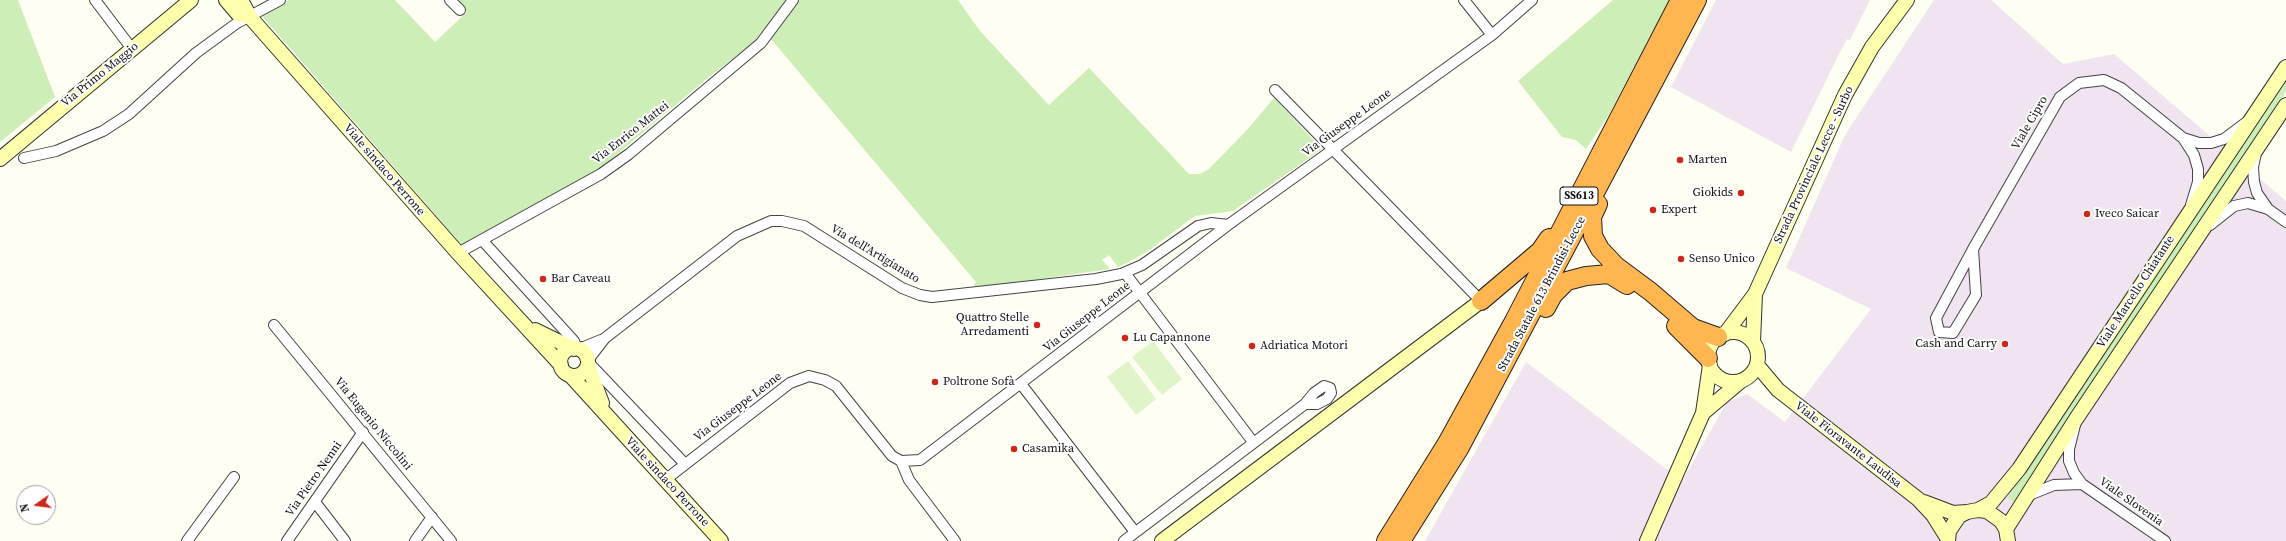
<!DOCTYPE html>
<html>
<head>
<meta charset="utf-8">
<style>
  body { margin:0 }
  #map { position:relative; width:2286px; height:541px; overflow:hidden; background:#fffef2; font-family:"Source Serif 4",serif }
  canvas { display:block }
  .north { position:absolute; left:16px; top:485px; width:40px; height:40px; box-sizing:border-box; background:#fff; border:1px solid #9f9f9f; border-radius:50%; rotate:256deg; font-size:11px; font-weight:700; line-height:16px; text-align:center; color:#101010 }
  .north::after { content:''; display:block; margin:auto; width:14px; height:18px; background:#ce271a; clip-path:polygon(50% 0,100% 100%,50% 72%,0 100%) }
</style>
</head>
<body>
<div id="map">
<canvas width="2286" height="541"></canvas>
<div class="north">N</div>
</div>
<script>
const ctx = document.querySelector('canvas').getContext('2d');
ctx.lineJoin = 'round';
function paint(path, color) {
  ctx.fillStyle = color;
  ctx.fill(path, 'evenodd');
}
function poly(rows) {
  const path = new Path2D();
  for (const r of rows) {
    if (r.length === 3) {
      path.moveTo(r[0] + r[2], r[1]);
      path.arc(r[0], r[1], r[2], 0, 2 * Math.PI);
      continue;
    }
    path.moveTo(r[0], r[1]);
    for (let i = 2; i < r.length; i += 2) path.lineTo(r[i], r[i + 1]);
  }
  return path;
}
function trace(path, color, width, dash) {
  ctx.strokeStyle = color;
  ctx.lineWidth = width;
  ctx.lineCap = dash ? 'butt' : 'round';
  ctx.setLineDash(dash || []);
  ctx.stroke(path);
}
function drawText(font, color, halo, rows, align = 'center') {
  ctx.font = font + ' "Source Serif 4",serif';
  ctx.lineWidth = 4;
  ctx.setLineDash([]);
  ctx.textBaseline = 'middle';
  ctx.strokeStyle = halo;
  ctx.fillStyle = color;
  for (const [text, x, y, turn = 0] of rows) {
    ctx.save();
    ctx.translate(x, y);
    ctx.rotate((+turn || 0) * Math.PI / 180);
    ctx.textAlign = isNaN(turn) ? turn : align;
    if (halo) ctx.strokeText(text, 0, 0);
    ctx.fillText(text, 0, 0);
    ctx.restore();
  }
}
paint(poly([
  [1716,0,1870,0,1850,40,1847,39,1840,52,1791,152,1671,87],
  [1934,0,1991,0,2063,64,2114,54,2286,201,2286,541,1425,541,1526,362,1682,481,1727,402,1747,394,1785,422,1871,309,1786,268,1845,135]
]), '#efe4ef');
paint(poly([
  [0,0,18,0,55,97,0,142],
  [289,0,395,0,435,42,467,12,455,0,786,0,756,41,710,76,596,172,463,246,261,15],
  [799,0,958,0,980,31,1049,105,1089,68,1189,174,1200,174,1209,169,1247,130,1274,98,1322,149,1233,211,1195,216,1148,251,1127,263,1118,267,1109,255,1102,260,1110,269,976,288,974,285,976,282,771,39],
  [1613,0,1669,0,1608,116,1586,149,1576,140,1562,137,1518,81],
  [2286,80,2286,92,2014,502,2007,498]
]), '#cdeeb7');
paint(poly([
  [1153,341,1182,379,1162,395,1132,357],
  [1128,361,1156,399,1136,415,1107,377]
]), '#e0f4ca');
const street = poly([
  [95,0,132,49],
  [450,0,460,10],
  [1464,0,1492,35],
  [1275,90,1481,301],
  [2183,138,2194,155,2198,169,2198,182,2191,205],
  [2256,153,2253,167,2254,182,2257,193,2268,209],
  [24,158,56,151,103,131,129,114,196,53,237,23,280,0],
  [2210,225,2234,206,2248,203,2268,209,2286,222],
  [482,240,574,341,577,349],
  [1973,249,2060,97,2079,83,2104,80,2121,88,2183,138,2199,143,2211,143,2224,139,2248,121],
  [1973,249,1976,295,1953,333,1939,332,1936,318,1973,249],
  [458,253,601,174,629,154,761,43,793,0],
  [1125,273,1253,442],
  [274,325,451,541],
  [579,349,601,340],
  [588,360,605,338,737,236,771,221,782,221,804,226,902,288,920,295,932,297,1096,279,1121,274,1142,265,1198,226,1211,223,1228,225],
  [588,362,685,464],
  [1021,384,1135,532],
  [901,461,909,480,955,541],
  [665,480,790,383,809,376,825,380,836,386,892,456,901,461,920,460,1228,225,1492,35,1532,0],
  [2082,484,2165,541],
  [2029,495,2054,485,2082,484,2074,473,2069,461,2069,449,2075,425],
  [315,502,345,541],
  [187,541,234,477],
  [287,541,363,432],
  [415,541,432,517],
  [1124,541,1305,404,1314,393,1324,386,1330,388,1331,393,1327,399,1317,404,1305,404]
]);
const secondary = poly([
  [226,0,238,14,250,17],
  [241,0,250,17,458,253,561,365],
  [0,159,191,0],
  [535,330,574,349],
  [1733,357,25],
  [1725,334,1755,294,1845,95,1872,47,1907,0],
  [1753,342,1755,294],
  [574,362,14],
  [1757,365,1778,390,1918,499,1933,515,1948,539],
  [588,366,602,403],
  [571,376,721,541],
  [1703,413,1741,381],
  [1924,502,1953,513,1967,512],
  [1978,510,1991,503,2019,469,2286,67],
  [2006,529,2076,419,2286,105],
  [1162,541,1481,301],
  [1647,541,1703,413,1710,365],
  [1948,541,1949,531,1959,516,1967,512,1978,510,1987,511,2001,521,2006,529,2008,541]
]);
const highway = poly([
  [1598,204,1592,217,1593,236,1600,249,1616,266,1651,292,1693,328,1718,337],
  [1481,301,1540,251,1549,238],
  [1546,308,1553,295,1567,281,1586,276,1609,274,1627,285],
  [1676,326,1708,358],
  [1386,541,1447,443,1514,321,1680,0],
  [1401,541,1459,449,1697,0]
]);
trace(street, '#434343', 12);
trace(secondary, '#323232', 16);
trace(highway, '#212121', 20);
trace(street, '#fff', 10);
trace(secondary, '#feffad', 14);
trace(highway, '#ffb550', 18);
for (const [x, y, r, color] of [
  [1680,160,4,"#ce271a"],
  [1741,193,4,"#ce271a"],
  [1653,210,4,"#ce271a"],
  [2087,214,4,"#ce271a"],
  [1681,259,4,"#ce271a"],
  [543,279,4,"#ce271a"],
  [1037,325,4,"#ce271a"],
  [1125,338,4,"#ce271a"],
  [2005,344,4,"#ce271a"],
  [1252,346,4,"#ce271a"],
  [935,382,4,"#ce271a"],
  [1014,449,4,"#ce271a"]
]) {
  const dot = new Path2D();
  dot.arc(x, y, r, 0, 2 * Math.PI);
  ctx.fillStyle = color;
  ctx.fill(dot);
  trace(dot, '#fff', 1.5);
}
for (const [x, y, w] of [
  [1579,196,38]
]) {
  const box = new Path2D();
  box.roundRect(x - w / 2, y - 9, w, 18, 3);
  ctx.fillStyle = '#fff';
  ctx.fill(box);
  trace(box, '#101010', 1);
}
drawText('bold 11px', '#101010', null, [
  ["SS613",1579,196]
]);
drawText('12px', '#101010', '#fff', [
  ["Via Primo Maggio",100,75,-39],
  ["Via Giuseppe Leone",1347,123,-36],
  ["Viale Cipro",2030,123,-60],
  ["Via Enrico Mattei",631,133,-38],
  ["Strada Provinciale Lecce - Surbo",1814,165,-65],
  ["Viale sindaco Perrone",384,170,49],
  ["Via dell'Artigianato",875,254,31],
  ["Viale Marcello Chiatante",2136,292,-57],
  ["Strada Statale 613 Brindisi-Lecce",1542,294,-62],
  ["Via Giuseppe Leone",1087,317,-38],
  ["Via Giuseppe Leone",738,407,-37],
  ["Via Eugenio Niccolini",373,424,51],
  ["Viale Fioravante Laudisa",1848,445,38],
  ["Via Pietro Nenni",314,479,-55],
  ["Viale sindaco Perrone",667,482,47],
  ["Viale Slovenia",2131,502,35]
]);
drawText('12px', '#101010', '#fff', [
  ["Marten",1688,160],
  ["Giokids",1733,193,"right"],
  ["Expert",1661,210],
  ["Iveco Saicar",2095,214],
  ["Senso Unico",1689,259],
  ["Bar Caveau",551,279],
  ["Quattro Stelle",1029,318,"right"],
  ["Arredamenti",1029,332,"right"],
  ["Lu Capannone",1133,338],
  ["Cash and Carry",1997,344,"right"],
  ["Adriatica Motori",1260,346],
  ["Poltrone Sofà",943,382],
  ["Casamika",1022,449]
], 'left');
</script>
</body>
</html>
